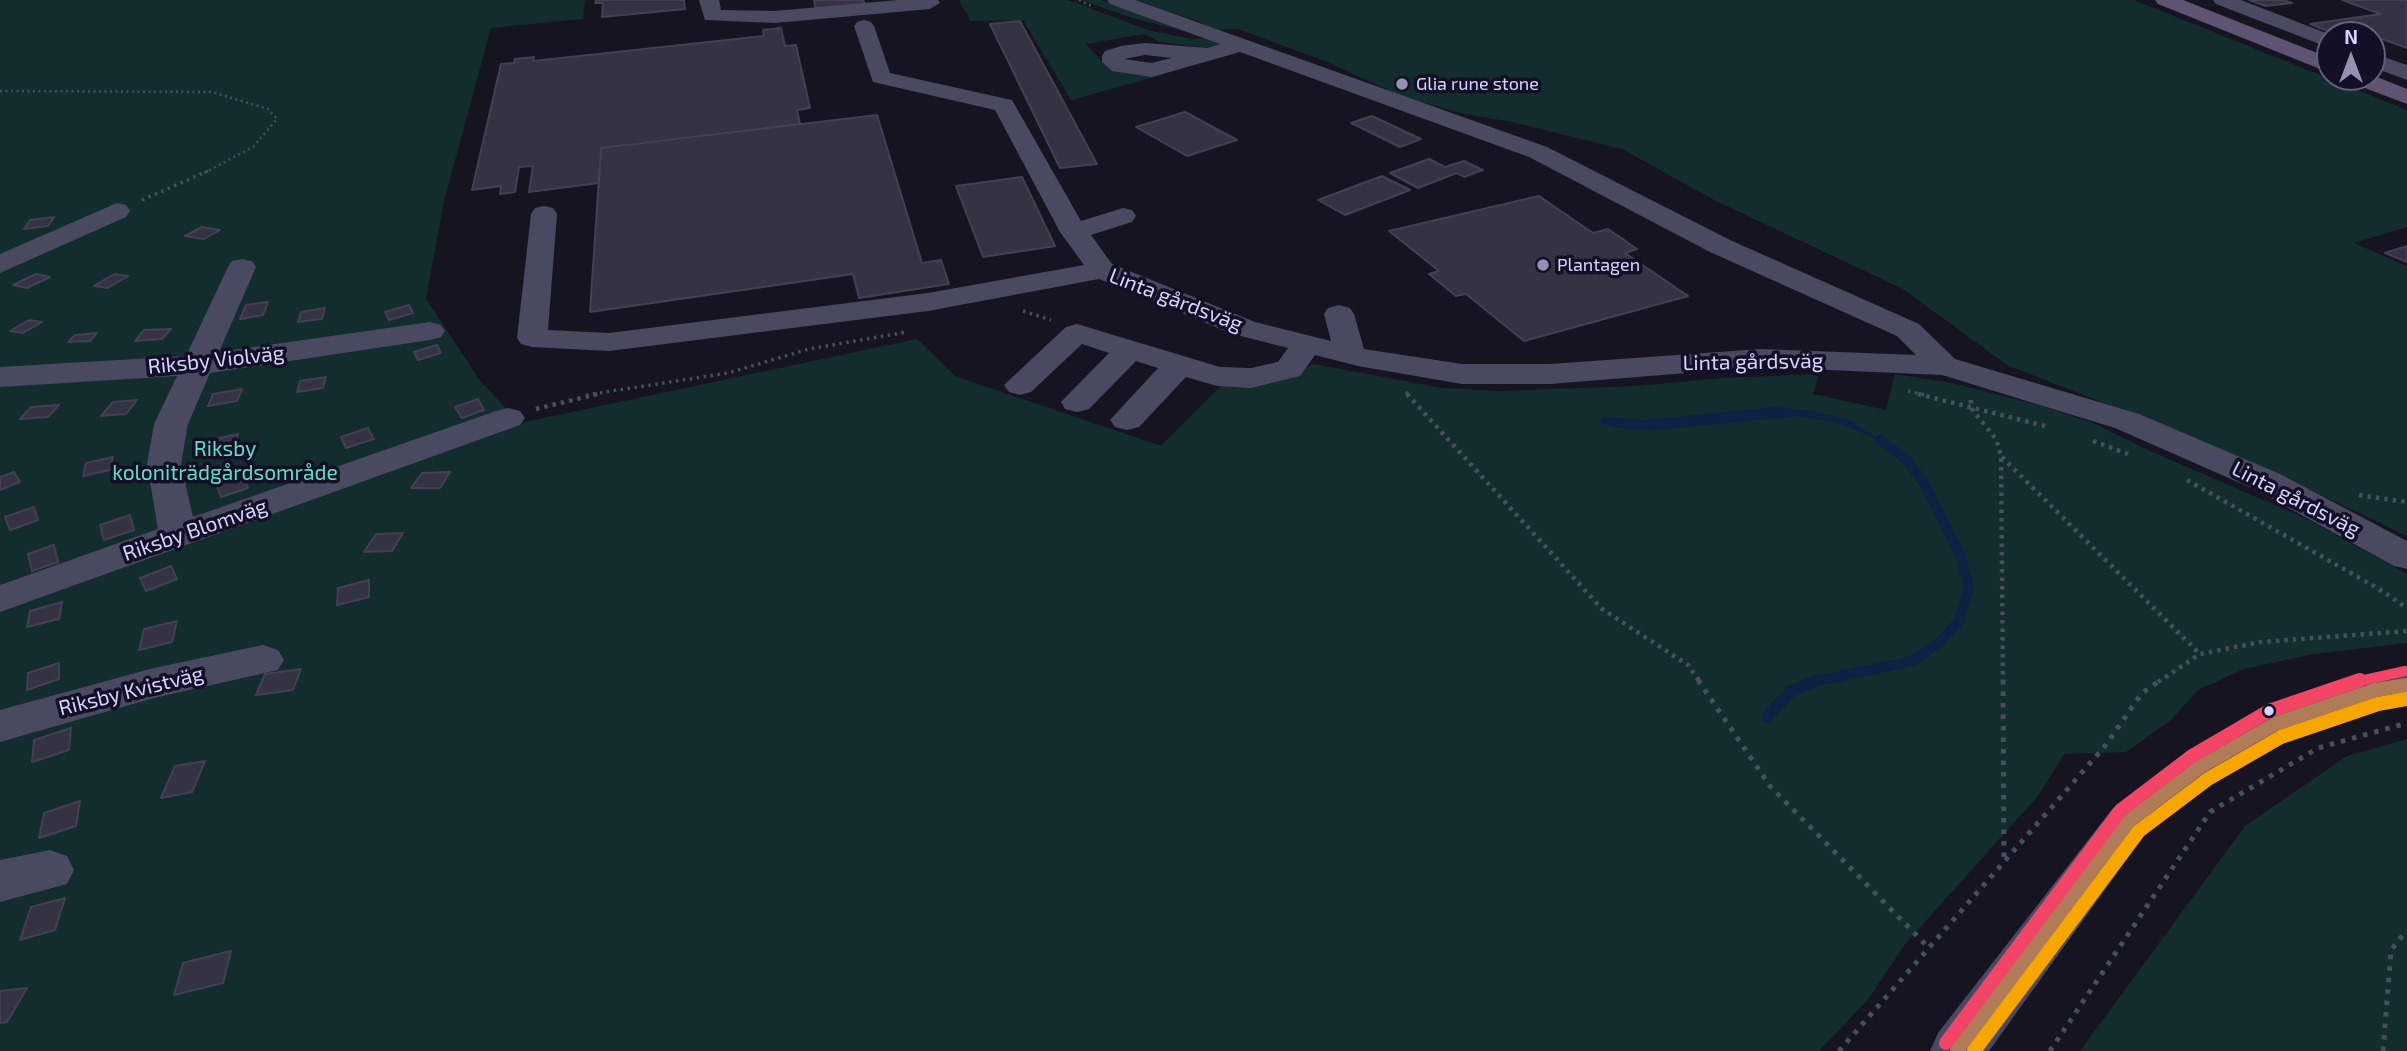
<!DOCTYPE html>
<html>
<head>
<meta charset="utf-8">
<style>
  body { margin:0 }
  #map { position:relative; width:2407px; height:1051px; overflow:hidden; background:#161421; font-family:"Exo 2",sans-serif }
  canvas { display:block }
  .north { position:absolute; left:2316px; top:21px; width:70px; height:70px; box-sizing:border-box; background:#130f26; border:2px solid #625e7d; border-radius:50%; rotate:0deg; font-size:19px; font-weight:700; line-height:28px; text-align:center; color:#d9d4ff }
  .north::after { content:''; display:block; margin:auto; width:24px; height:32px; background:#9591b1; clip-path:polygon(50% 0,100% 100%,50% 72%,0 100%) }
</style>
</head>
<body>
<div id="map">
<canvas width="2407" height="1051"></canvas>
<div class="north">N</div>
</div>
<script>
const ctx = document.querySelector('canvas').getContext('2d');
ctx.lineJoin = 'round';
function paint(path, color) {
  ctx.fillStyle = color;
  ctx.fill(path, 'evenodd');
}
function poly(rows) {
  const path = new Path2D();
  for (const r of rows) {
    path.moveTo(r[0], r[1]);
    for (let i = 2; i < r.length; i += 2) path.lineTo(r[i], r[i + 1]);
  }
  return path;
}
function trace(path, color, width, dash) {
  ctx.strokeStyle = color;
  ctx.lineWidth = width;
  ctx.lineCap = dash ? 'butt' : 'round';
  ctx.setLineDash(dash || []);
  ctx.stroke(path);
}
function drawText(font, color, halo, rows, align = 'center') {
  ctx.font = font + ' "Exo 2",sans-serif';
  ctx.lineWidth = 7;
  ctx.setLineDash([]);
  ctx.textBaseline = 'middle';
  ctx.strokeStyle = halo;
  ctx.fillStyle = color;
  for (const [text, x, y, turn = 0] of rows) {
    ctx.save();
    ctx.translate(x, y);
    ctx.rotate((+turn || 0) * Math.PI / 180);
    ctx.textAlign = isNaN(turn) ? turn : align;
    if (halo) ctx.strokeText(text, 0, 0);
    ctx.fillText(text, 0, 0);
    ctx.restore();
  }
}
paint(poly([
  [0,0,585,0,583,19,491,28,444,201,426,299,481,382,520,423,917,339,955,376,1161,446,1226,381,1293,373,1314,364,1442,388,1499,391,1636,386,1723,378,1819,374,1813,394,1886,410,1895,374,1952,383,2039,405,2091,422,2148,450,2305,518,2407,574,2407,643,2314,654,2244,669,2198,690,2171,720,2126,752,2064,754,2038,796,1906,943,1867,1001,1819,1051,0,1051],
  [959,0,1068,0,1148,30,1192,39,1205,38,1219,44,1205,48,1160,42,1144,34,1086,44,1108,68,1143,74,1165,74,1071,100,1023,20,971,21],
  [1081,0,1101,0,1199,35,1129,17],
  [1131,0,2134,0,2407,110,2407,227,2354,243,2407,266,2407,536,2243,458,2007,365,1903,289,1716,201,1622,149,1512,122,1465,114,1406,98,1325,61,1238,29,1214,30,1198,21],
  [2407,739,2407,1051,2080,1051,2245,826,2347,756]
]), '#132c2d');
paint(poly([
  [1775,407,1812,411,1849,420,1880,440,1838,423,1799,416,1656,430,1620,428,1598,422,1603,417,1646,420]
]), '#0d2144');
trace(poly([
  [1813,682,1912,661,1940,642,1959,621,1969,587,1960,554,1924,483,1906,459,1880,440]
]), '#0d2144', 10);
trace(poly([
  [1768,716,1791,691,1818,680]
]), '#0d2144', 12);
const building = poly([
  [596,0,684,0,685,9,602,17,603,3,595,3,596,0],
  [814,0,863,0,865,4,816,9,814,0],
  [2249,0,2283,0,2292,3,2266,6,2249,0],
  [2342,0,2407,0,2407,48,2357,30,2333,33,2310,24,2381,14,2342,0],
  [1020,21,1097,164,1060,168,990,24,1020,21],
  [781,28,785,46,796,45,810,108,797,110,800,124,601,148,599,183,529,192,533,166,519,167,515,192,500,194,501,186,472,190,501,64,514,63,515,59,534,57,533,61,764,36,763,30,781,28],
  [1185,112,1237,140,1187,156,1136,127,1185,112],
  [877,115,922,263,941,260,949,284,859,298,853,274,590,312,601,148,877,115],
  [1372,116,1421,139,1400,147,1351,123,1372,116],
  [1429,159,1445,167,1464,161,1483,170,1464,177,1457,173,1418,188,1390,173,1429,159],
  [1382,176,1410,190,1345,215,1318,200,1382,176],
  [1022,177,1055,246,983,257,956,186,1022,177],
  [1539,196,1593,233,1608,229,1637,249,1625,253,1688,296,1524,341,1466,294,1456,296,1429,274,1439,271,1389,231,1539,196],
  [54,217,48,226,24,229,30,220,54,217],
  [202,227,220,230,204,239,185,236,202,227],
  [2407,246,2407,262,2385,253,2407,246],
  [36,274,50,277,27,288,13,285,36,274],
  [114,274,128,276,108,288,94,286,114,274],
  [268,302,263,315,240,319,246,305,268,302],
  [409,305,413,313,389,320,385,312,409,305],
  [325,308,322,319,298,322,301,312,325,308],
  [29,320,42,322,23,333,10,331,29,320],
  [171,329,162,339,135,341,144,330,171,329],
  [97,333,90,341,68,342,75,335,97,333],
  [437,345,441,353,418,360,414,352,437,345],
  [326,377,323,388,297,392,300,381,326,377],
  [242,389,237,401,208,406,213,394,242,389],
  [478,399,484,410,462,418,455,407,478,399],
  [137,400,126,414,101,416,113,402,137,400],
  [59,405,48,417,20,419,31,407,59,405],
  [368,428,374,439,346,448,341,437,368,428],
  [238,434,236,447,209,453,211,440,238,434],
  [113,457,110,470,83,476,86,463,113,457],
  [240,470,248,488,221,497,214,479,240,470],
  [14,472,20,482,0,490,0,477,14,472],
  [450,472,440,488,411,488,422,473,450,472],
  [34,507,38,520,10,530,5,517,34,507],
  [130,515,134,530,104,540,100,525,130,515],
  [403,533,392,551,364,552,376,534,403,533],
  [54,545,58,562,32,571,28,554,54,545],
  [171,566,177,579,146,591,140,578,171,566],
  [369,580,369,597,337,605,338,588,369,580],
  [62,602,59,619,27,627,30,611,62,602],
  [177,621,172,642,139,650,144,629,177,621],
  [59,663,59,679,27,690,28,673,59,663],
  [301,669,293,690,256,695,265,674,301,669],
  [71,728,69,750,32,762,34,740,71,728],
  [205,761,192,792,161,798,175,766,205,761],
  [80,801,76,826,39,838,44,813,80,801],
  [65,898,55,930,20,940,31,907,65,898],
  [231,951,223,983,174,995,183,963,231,951],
  [27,988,7,1022,0,1023,0,991,27,988]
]);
paint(building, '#343243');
trace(building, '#433f54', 2);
trace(poly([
  [1079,0,1094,7],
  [0,91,212,92,268,109,277,119,253,147,204,173]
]), '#44505f', 2.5, [2, 3.5]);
trace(poly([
  [142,200,208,171],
  [1023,311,1051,320],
  [1908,391,1925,395],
  [1406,392,1409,395],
  [586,395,728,373,809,349,907,332]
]), '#44505f', 3.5, [2.5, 4.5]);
trace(poly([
  [1407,394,1602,609,1688,665,1700,682],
  [1918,394,2045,426],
  [1971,400,1971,408,1996,439,2001,456,2003,682],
  [536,409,598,394],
  [2093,441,2128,454],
  [2002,457,2200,654],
  [2187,480,2379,589,2407,608],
  [2359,495,2407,502],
  [2158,682,2200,654,2261,642,2407,631]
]), '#44505f', 4.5, [3.5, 5]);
trace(poly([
  [1698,680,1770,786,1929,948],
  [2003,680,2004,862],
  [1839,1051,2105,746,2142,693,2161,680],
  [2050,1051,2210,812,2318,748,2407,723],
  [2383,1051,2391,950,2407,930]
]), '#44505f', 5, [4.5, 7]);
paint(poly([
  [699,0,719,0,721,10,775,11,898,0,938,0,940,3,930,9,775,23,705,20,699,0],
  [1107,0,1135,0,1547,147,1730,240,1919,324,1955,359,2139,414,2280,474,2407,541,2407,569,2394,566,2256,490,2115,428,1942,375,1761,367,1550,384,1462,384,1358,366,1315,355,1300,376,1251,388,1217,386,1186,377,1139,427,1127,430,1115,427,1110,420,1158,368,1136,361,1089,409,1077,412,1065,409,1061,402,1109,353,1082,344,1031,392,1020,395,1009,392,1004,385,1066,327,1077,324,1220,367,1251,368,1278,362,1288,348,1233,334,1099,279,928,311,609,351,532,347,521,344,517,338,531,214,535,208,544,206,553,208,557,214,548,330,609,333,928,293,1084,265,1060,232,995,110,873,82,854,26,857,22,864,20,871,22,874,26,890,73,1012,100,1081,221,1123,208,1132,210,1136,216,1132,222,1091,235,1112,264,1255,322,1331,341,1324,314,1328,308,1339,305,1350,308,1354,314,1364,349,1462,364,1550,364,1761,349,1916,355,1897,336,1710,252,1529,157,1240,52,1152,77,1112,71,1102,62,1102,56,1105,51,1121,46,1145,43,1207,48,1220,44,1110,4,1107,0],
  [1145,55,1172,58,1151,63,1124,59,1145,55],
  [2213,0,2241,0,2331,35,2330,48,2216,4,2213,0],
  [2372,53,2407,65,2407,80,2372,67,2372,53],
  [117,203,126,205,130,211,126,217,0,273,0,254,117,203],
  [242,259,252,261,256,267,219,352,430,322,441,325,445,331,441,337,430,340,210,373,188,424,181,464,193,517,496,411,508,408,520,411,525,418,520,425,0,612,0,585,158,529,147,464,154,424,177,376,0,387,0,367,186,356,228,267,232,261,242,259],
  [263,645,278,650,284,660,278,670,154,698,0,742,0,710,154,668,263,645],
  [2407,670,2407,700,2378,705,2290,736,2216,779,2145,834,1989,1051,1930,1051,1938,1033,2113,808,2184,755,2260,712,2375,674,2407,670],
  [50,850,67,856,74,870,67,884,0,902,0,860,50,850]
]), '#4a4962');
paint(poly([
  [2155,0,2183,0,2330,58,2330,73,2158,4,2155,0],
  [2372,75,2407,89,2407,104,2349,82,2345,77,2372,77,2372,75]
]), '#5e5373');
trace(poly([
  [1957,1051,2129,821,2200,767,2275,724,2375,690,2407,685]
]), '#b07c57', 14);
trace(poly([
  [1974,1051,2139,831,2208,779,2281,737,2378,704,2407,699]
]), '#f7a600', 14);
trace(poly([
  [2355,682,2405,671]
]), '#f34667', 10);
trace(poly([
  [1946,1043,2121,810,2192,756,2269,711,2360,680]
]), '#f34667', 14);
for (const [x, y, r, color] of [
  [1402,84,7,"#9591b1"],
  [1543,265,7,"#9591b1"],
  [2269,711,6,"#d9d4ff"]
]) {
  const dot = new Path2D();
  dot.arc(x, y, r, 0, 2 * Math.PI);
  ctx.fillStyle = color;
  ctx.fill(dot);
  trace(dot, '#130f26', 2.5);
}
drawText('18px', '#d9d4ff', '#130f26', [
  ["Glia rune stone",1416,84],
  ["Plantagen",1557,265]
], 'left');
drawText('21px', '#d9d4ff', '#130f26', [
  ["Linta gårdsväg",1176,300,21],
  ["Riksby Violväg",216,360,-6],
  ["Linta gårdsväg",1753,362,-1],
  ["Linta gårdsväg",2296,499,27],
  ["Riksby Blomväg",195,530,-19],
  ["Riksby Kvistväg",131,691,-14]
]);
drawText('21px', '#5fe0c0', '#130f26', [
  ["Riksby",225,449],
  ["koloniträdgårdsområde",225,473]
]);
</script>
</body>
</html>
